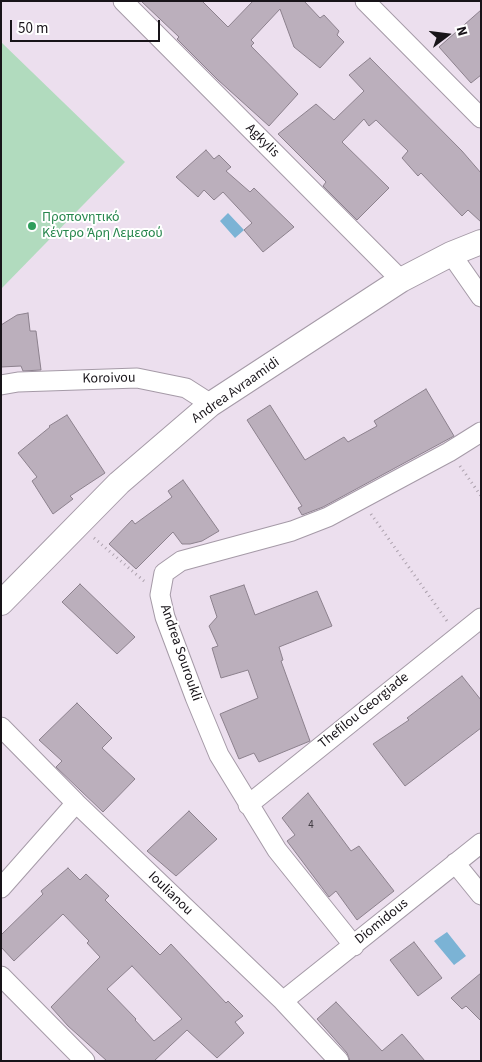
<!DOCTYPE html>
<html>
<head>
<meta charset="utf-8">
<style>
  body { margin:0 }
  #map { position:relative; width:482px; height:1062px; overflow:hidden; background:#ecdfee; font-family:"Source Sans 3",sans-serif }
  canvas { display:block }
  .frame { position:absolute; inset:0; border:2px solid #181419; pointer-events:none }
  .north { position:absolute; left:422px; top:10px; width:50px; height:50px; -webkit-text-stroke:4px #fff; paint-order:stroke; rotate:75deg; font-size:14px; font-weight:700; line-height:20px; text-align:center; color:#181419 }
  .north::after { content:''; display:block; margin:auto; width:18px; height:22px; background:#181419; clip-path:polygon(50% 0,100% 100%,50% 72%,0 100%) }
  .scale { position:absolute; left:10px; top:20px; width:150px; height:22px; box-sizing:border-box; border:2px solid #181419; border-top:0; padding-left:6px; font-size:15px; line-height:18px; white-space:nowrap; color:#181419; -webkit-text-stroke:4px #fff; paint-order:stroke }
</style>
</head>
<body>
<div id="map">
<canvas width="482" height="1062"></canvas>
<div class="frame"></div>
<div class="north">N</div>
<div class="scale">50 m</div>
</div>
<script>
const ctx = document.querySelector('canvas').getContext('2d');
ctx.lineJoin = 'round';
function paint(path, color) {
  ctx.fillStyle = color;
  ctx.fill(path, 'evenodd');
}
function poly(rows) {
  const path = new Path2D();
  for (const r of rows) {
    path.moveTo(r[0], r[1]);
    for (let i = 2; i < r.length; i += 2) path.lineTo(r[i], r[i + 1]);
  }
  return path;
}
function trace(path, color, width, dash) {
  ctx.strokeStyle = color;
  ctx.lineWidth = width;
  ctx.lineCap = dash ? 'butt' : 'round';
  ctx.setLineDash(dash || []);
  ctx.stroke(path);
}
function drawText(font, color, halo, rows, align = 'center') {
  ctx.font = font + ' "Source Sans 3",sans-serif';
  ctx.lineWidth = 4;
  ctx.setLineDash([]);
  ctx.textBaseline = 'middle';
  ctx.strokeStyle = halo;
  ctx.fillStyle = color;
  for (const [text, x, y, turn = 0] of rows) {
    ctx.save();
    ctx.translate(x, y);
    ctx.rotate((+turn || 0) * Math.PI / 180);
    ctx.textAlign = isNaN(turn) ? turn : align;
    if (halo) ctx.strokeText(text, 0, 0);
    ctx.fillText(text, 0, 0);
    ctx.restore();
  }
}
paint(poly([
  [1,42,125,162,1,289]
]), '#b1dbbe');
paint(poly([
  [228,213,244,230,235,238,220,221],
  [447,932,466,956,454,965,434,941]
]), '#7bb3d5');
const building = poly([
  [141,1,202,1,228,27,253,1,304,1,320,18,324,15,339,31,337,35,344,42,320,68,294,47,280,9,251,40,254,43,251,46,298,94,269,126,218,80,177,39,179,37,141,1],
  [481,10,481,75,471,83,439,47,481,10],
  [370,58,462,151,481,173,481,222,468,210,462,216,421,173,418,176,402,158,408,151,376,120,369,126,364,119,342,142,389,188,357,220,323,186,326,182,278,134,316,104,334,120,364,91,349,75,370,58],
  [206,150,214,159,219,155,231,167,226,171,250,192,254,188,294,227,263,252,244,230,252,223,223,192,214,200,204,190,198,197,176,177,206,150],
  [28,313,30,331,36,331,41,370,23,371,21,366,1,367,1,325,17,315,28,313],
  [426,389,454,436,323,507,302,515,298,508,302,506,247,420,270,405,305,460,344,437,348,442,377,426,374,421,426,389],
  [67,415,105,473,70,496,73,499,53,514,32,481,37,477,18,453,50,427,49,426,67,415],
  [183,480,219,531,202,541,190,544,182,544,173,532,136,569,109,544,132,520,135,524,172,497,168,491,183,480],
  [80,584,135,637,117,654,62,602,80,584],
  [244,585,255,615,317,591,332,626,279,647,283,660,281,661,310,741,259,762,254,753,239,759,220,714,258,698,248,670,221,678,212,648,218,646,209,626,217,617,210,596,244,585],
  [462,676,481,700,481,728,405,786,373,744,409,720,407,718,462,676],
  [77,703,112,738,102,748,135,779,103,812,56,767,62,761,39,740,77,703],
  [308,793,351,851,359,846,394,891,357,920,336,891,329,897,287,841,295,835,282,818,308,793],
  [189,811,217,839,176,876,147,851,189,811],
  [68,868,80,880,86,874,109,896,105,900,160,955,171,944,226,1003,228,1001,243,1016,235,1022,244,1033,217,1058,187,1030,154,1061,107,1061,68,1026,51,1007,100,957,87,943,89,941,63,914,14,961,1,947,1,935,43,894,41,891,68,868],
  [132,966,182,1019,154,1041,135,1020,136,1019,107,989,132,966],
  [414,942,442,978,418,996,390,960,414,942],
  [481,973,481,1021,466,1006,462,1009,451,998,481,973],
  [336,1002,382,1051,402,1034,425,1061,350,1061,347,1053,317,1019,336,1002]
]);
paint(building, '#bbafbc');
trace(building, '#8c818d', 1);
const minor = poly([
  [123,1,401,280],
  [365,1,481,118],
  [451,254,481,297],
  [1,385,18,382,137,378,186,388,211,404],
  [1,727,76,803,283,1001,339,1061],
  [248,805,481,618],
  [455,863,481,895],
  [1,888,76,803],
  [354,946,277,850,219,755,195,697,165,617,160,595,164,573,181,561,292,531,328,517,449,452,481,432],
  [1,976,85,1061],
  [283,1001,481,843]
]);
const tertiary = poly([
  [1,603,119,483,211,404,401,280,451,254,481,242]
]);
trace(minor, '#a59aa7', 21);
trace(tertiary, '#a59aa7', 26);
trace(poly([
  [460,466,481,496],
  [371,514,447,621],
  [94,538,144,581]
]), '#aca1ad', 3, [1, 4]);
trace(minor, '#fff', 19);
trace(tertiary, '#fff', 24);
for (const [x, y, r, color] of [
  [32,226,5,"#2e9e5b"]
]) {
  const dot = new Path2D();
  dot.arc(x, y, r, 0, 2 * Math.PI);
  ctx.fillStyle = color;
  ctx.fill(dot);
  trace(dot, '#fff', 2);
}
drawText('11px', '#413b42', null, [
  ["4",311,826]
]);
drawText('14px', '#181419', '#fff', [
  ["Agkylis",262,141,45],
  ["Koroivou",109,379,-1],
  ["Andrea Avraamidi",236,391,-35],
  ["Andrea Souroukli",180,653,71],
  ["Thefilou Georgiade",364,711,-39],
  ["Ioulianou",170,894,44],
  ["Diomidous",382,922,-39]
]);
drawText('14px', '#27864d', '#fff', [
  ["Προπονητικό",42,218],
  ["Κέντρο Άρη Λεμεσού",42,234]
], 'left');
</script>
</body>
</html>
